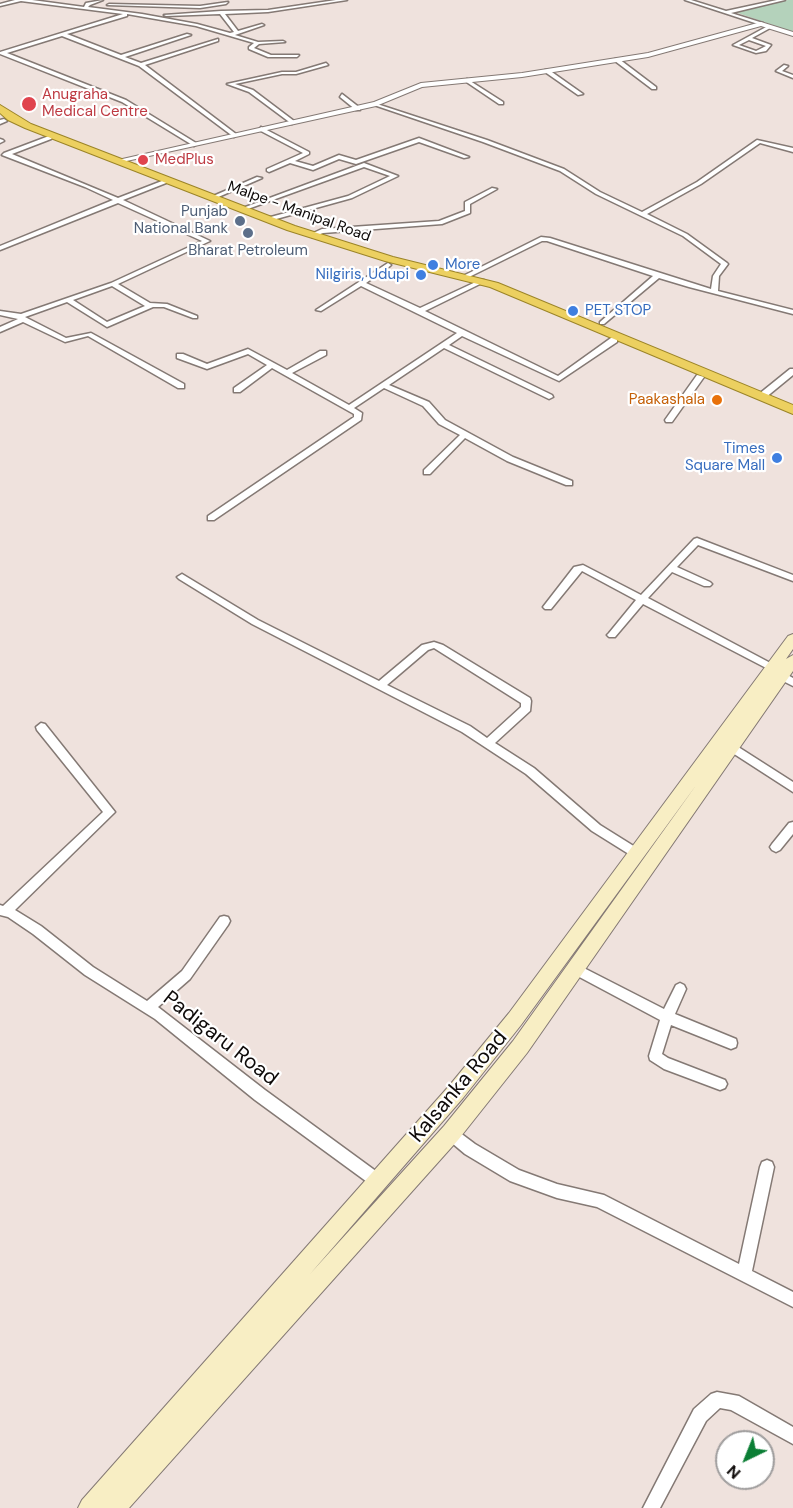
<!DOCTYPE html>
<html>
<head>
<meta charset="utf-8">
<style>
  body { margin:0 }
  #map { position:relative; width:793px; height:1508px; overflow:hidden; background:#efe2dd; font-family:"DM Sans",sans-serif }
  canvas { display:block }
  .north { position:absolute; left:715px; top:1430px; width:60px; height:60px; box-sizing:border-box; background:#fff; border:2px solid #9f9d9d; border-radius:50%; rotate:223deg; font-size:16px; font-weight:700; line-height:24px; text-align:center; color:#0e0a09 }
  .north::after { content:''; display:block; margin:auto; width:21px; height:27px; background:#0b7e35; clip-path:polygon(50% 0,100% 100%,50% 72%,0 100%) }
</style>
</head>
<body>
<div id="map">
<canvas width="793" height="1508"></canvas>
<div class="north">N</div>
</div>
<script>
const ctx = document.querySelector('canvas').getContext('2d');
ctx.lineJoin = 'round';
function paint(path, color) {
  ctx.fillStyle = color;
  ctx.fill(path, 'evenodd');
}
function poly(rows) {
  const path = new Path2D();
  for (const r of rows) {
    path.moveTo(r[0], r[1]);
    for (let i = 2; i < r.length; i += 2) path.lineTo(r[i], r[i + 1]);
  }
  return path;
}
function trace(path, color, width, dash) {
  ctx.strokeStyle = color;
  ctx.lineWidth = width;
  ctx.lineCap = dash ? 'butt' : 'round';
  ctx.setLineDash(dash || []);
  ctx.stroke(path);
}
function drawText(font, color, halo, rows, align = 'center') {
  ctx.font = font + ' "DM Sans",sans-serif';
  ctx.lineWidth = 4.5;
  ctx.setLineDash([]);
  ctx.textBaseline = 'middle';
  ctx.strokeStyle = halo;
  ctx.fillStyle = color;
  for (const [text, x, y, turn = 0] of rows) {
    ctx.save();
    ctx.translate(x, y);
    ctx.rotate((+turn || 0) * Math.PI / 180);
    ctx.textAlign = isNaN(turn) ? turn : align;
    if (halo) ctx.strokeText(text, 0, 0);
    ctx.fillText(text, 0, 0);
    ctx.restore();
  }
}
paint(poly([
  [793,0,793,32,735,12,788,0]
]), '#b4d2bb');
const minor = poly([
  [15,0,32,0,84,7,86,3,103,0,90,5,88,7,142,14,197,24,230,33,234,32,220,14,166,16,164,15,221,11,268,10,336,0,347,0,268,12,225,14,238,31,262,24,264,25,235,35,258,42,283,41,285,42,259,44,254,48,271,55,299,55,297,57,268,57,249,49,249,47,254,43,196,26,127,14,127,16,67,34,121,55,187,34,191,35,125,57,141,63,218,39,218,41,145,65,236,134,234,137,139,66,62,36,7,53,126,100,196,143,197,144,194,146,122,102,0,54,0,52,123,14,21,1,0,6,0,4,15,0],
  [685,0,691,0,726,11,777,0,785,0,731,13,763,23,761,25,685,0],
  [228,2,226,4,200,8,107,5,109,4,200,6,228,2],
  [768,26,772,27,752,38,771,45,766,51,756,53,733,45,768,26],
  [749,40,766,46,756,51,739,45,749,40],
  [615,59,619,59,656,87,656,89,652,89,615,61,615,59],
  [326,63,328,65,296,74,282,74,235,84,253,90,294,121,292,124,249,92,227,84,282,72,296,72,326,63],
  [784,65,788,66,782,71,793,75,793,78,776,71,784,65],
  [545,70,549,70,583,94,578,95,545,72,545,70],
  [467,79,503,102,503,104,499,104,465,81,467,79],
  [342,94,360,108,360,110,356,110,340,97,342,94],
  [374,103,487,140,564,169,600,192,642,212,697,182,757,140,793,148,793,152,760,143,701,184,647,214,687,234,727,263,728,264,719,276,718,291,793,310,793,314,689,287,659,278,604,324,600,324,600,322,653,276,547,241,542,241,469,277,465,277,465,275,541,237,550,238,711,289,713,276,721,264,683,236,596,194,560,171,483,142,374,105,374,103],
  [0,120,4,119,7,121,0,124,0,120],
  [261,127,309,152,309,154,295,161,313,166,339,155,356,160,419,138,469,157,464,158,419,142,356,164,339,159,313,170,290,163,269,172,267,171,267,169,303,153,259,130,261,127],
  [49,136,52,138,51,139,12,154,118,198,162,181,166,181,166,183,123,200,210,241,118,284,150,303,167,304,197,316,197,318,193,318,164,307,153,307,107,327,67,302,25,317,66,338,91,333,184,384,184,388,178,388,88,336,65,342,23,322,0,332,0,327,18,319,0,315,0,311,21,314,111,283,202,241,118,203,0,250,0,246,113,200,85,187,2,155,4,153,49,136],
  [112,286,145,306,107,322,73,300,112,286],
  [0,139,3,140,4,141,0,143,0,139],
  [364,163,398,176,352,198,269,221,266,219,267,218,348,196,390,176,364,167,245,210,240,209,364,163],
  [257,177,262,178,216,198,211,197,257,177],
  [492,188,497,189,470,204,470,213,442,224,323,233,312,237,309,235,322,229,439,221,465,211,465,202,492,188],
  [388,263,391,265,390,266,366,283,420,308,480,280,484,280,484,282,425,311,558,376,611,338,617,338,617,342,559,381,462,336,449,345,552,395,553,397,549,399,444,348,389,385,429,402,445,420,513,457,572,481,572,485,566,485,507,461,465,438,430,474,424,474,424,470,460,435,439,424,423,406,384,388,354,408,362,413,361,420,214,520,208,520,208,516,354,417,354,414,272,368,240,392,234,392,234,388,267,365,248,354,207,369,177,358,177,354,183,354,207,364,248,349,287,370,320,351,326,351,326,355,292,373,349,405,457,333,361,286,321,311,316,310,388,263],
  [790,369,793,369,793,375,765,398,759,398,759,394,790,369],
  [697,375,704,377,672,422,666,422,665,420,697,375],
  [697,538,793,575,793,581,698,545,677,567,710,582,712,584,710,586,704,586,672,572,648,598,776,666,778,668,776,670,770,670,643,604,615,637,609,637,607,635,609,633,636,600,582,571,551,609,545,609,543,607,574,567,583,565,641,595,694,539,697,538],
  [182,574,258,620,379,681,422,645,434,642,443,645,530,698,531,701,530,711,495,743,534,768,600,825,640,850,642,853,640,856,636,858,632,856,592,831,526,774,462,732,252,624,179,579,177,577,182,574],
  [434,648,521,703,521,707,487,738,470,726,387,685,428,650,434,648],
  [782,672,793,678,793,686,779,679,777,676,782,672],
  [41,723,45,724,115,812,15,910,41,926,93,967,147,1001,182,971,220,917,224,916,228,917,230,921,228,925,190,979,158,1007,265,1090,384,1177,386,1182,384,1187,379,1189,374,1187,255,1100,155,1019,85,975,33,934,8,917,0,915,0,905,3,906,103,812,37,730,36,727,41,723],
  [732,743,793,782,793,792,728,750,727,747,728,744,732,743],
  [793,822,793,834,780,850,776,852,772,850,770,847,772,844,789,823,793,822],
  [574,963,664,1009,676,985,680,983,684,985,686,989,675,1014,736,1039,737,1043,736,1047,731,1049,671,1025,662,1054,668,1058,725,1080,727,1084,725,1088,720,1090,664,1069,650,1060,649,1056,660,1020,570,972,568,968,570,964,574,963],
  [451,1126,475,1144,519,1170,557,1184,604,1195,739,1264,760,1167,762,1162,767,1160,772,1162,774,1167,752,1271,793,1292,793,1307,597,1207,557,1198,510,1181,465,1154,446,1138,444,1133,446,1128,451,1126],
  [717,1392,739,1396,793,1427,793,1444,731,1410,720,1408,706,1421,660,1508,643,1508,694,1409,711,1394,717,1392]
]);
const tertiary = poly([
  [761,22,793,32,793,36,761,26,648,57,522,77,422,87,376,106,122,162,118,160,374,102,421,83,522,73,648,53,761,22]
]);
const secondary = poly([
  [793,634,793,649,786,659,793,655,793,671,527,1053,458,1140,129,1508,78,1508,82,1500,449,1086,509,1013,788,636,793,634],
  [697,784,513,1041,444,1126,310,1274,463,1098,521,1025,697,784]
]);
const trunk = poly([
  [0,105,31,124,295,226,393,257,498,283,793,405,793,414,490,287,385,261,287,230,25,128,8,120,0,113,0,105]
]);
trace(minor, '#847974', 3);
trace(tertiary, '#847974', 2);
trace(secondary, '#847974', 2);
trace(trunk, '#9b8428', 2);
paint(minor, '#fff');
paint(tertiary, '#fff');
paint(secondary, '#f8eec4');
paint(trunk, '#ecd060');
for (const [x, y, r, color] of [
  [29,104,8,"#e0444e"],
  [143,160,6,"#e0444e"],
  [240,221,6,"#5c6f8a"],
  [248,233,6,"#5c6f8a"],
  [433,265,6,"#3f7fe0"],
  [421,275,6,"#3f7fe0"],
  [573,311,6,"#3f7fe0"],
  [717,400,6,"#e8710a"],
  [777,458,6,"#3f7fe0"]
]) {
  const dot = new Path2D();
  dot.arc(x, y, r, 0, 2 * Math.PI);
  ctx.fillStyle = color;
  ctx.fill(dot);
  trace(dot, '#fff', 2);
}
drawText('15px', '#be3a42', '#fff', [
  ["Anugraha",42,95],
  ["Medical Centre",42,112],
  ["MedPlus",155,160]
], 'left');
drawText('15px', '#4e5e75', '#fff', [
  ["Punjab",228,212],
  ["National Bank",228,229],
  ["Bharat Petroleum",248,251,"center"]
], 'right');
drawText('15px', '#0e0a09', '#fff', [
  ["Malpe - Manipal Road",299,212,20]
]);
drawText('15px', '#366cbe', '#fff', [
  ["More",445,265],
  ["Nilgiris, Udupi",409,275,"right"],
  ["PET STOP",585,311],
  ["Times",765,449,"right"],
  ["Square Mall",765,466,"right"]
], 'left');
drawText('15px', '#c56008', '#fff', [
  ["Paakashala",705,400]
], 'right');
drawText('21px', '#0e0a09', '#fff', [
  ["Padigaru Road",220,1039,38],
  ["Kalsanka Road",459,1087,-50]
]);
</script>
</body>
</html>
